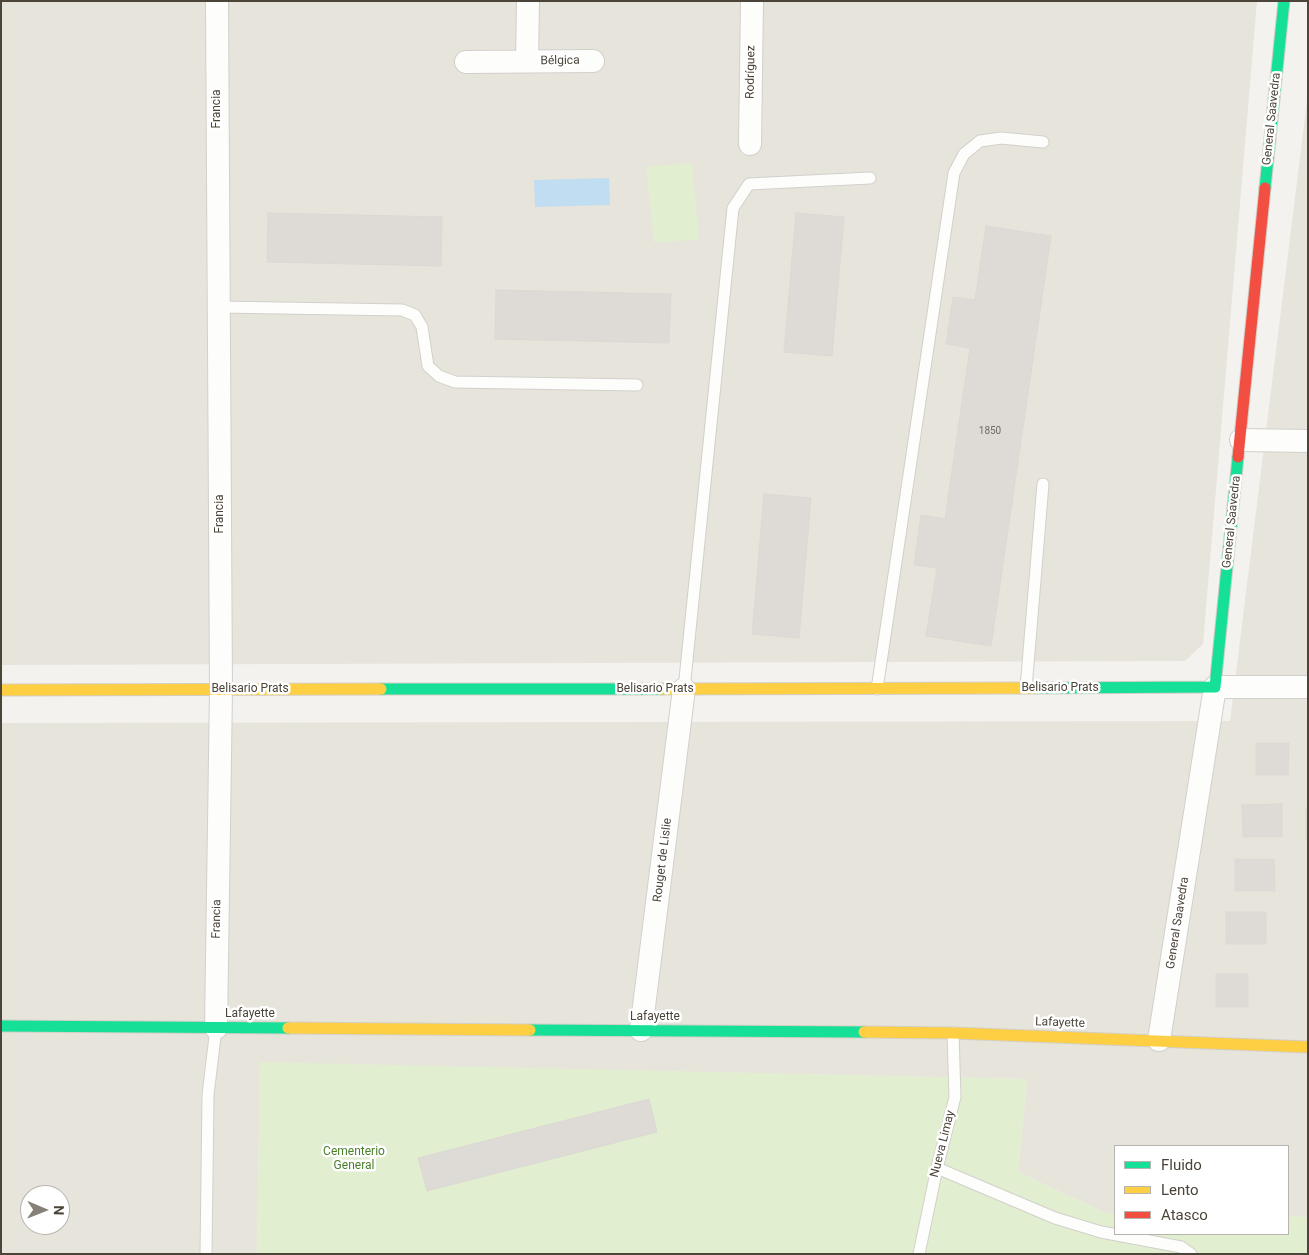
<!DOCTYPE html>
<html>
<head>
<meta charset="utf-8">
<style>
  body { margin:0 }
  #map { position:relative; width:1309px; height:1255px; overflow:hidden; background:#f4f2ee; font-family:Roboto,sans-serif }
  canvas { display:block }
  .frame { position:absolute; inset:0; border:2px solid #4b4439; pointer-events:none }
  .legend { position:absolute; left:1114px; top:1145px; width:175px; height:90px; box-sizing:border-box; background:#fff; border:1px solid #b7b4b0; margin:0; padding:6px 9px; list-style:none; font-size:15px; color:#4b4439 }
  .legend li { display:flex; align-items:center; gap:10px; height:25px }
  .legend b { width:25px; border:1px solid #b7b4b0 }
  .north { position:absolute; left:20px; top:1185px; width:50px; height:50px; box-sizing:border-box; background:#fff; border:1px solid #b7b4b0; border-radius:50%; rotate:91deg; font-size:14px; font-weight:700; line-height:20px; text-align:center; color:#4b4439 }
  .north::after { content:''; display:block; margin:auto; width:18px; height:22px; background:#868178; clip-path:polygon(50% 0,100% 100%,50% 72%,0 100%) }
</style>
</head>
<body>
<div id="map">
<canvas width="1309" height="1255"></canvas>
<div class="frame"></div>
<ul class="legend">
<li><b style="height:6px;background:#16e098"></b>Fluido</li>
<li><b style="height:6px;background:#ffcf43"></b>Lento</li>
<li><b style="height:6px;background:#f24e42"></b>Atasco</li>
</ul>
<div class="north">N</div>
</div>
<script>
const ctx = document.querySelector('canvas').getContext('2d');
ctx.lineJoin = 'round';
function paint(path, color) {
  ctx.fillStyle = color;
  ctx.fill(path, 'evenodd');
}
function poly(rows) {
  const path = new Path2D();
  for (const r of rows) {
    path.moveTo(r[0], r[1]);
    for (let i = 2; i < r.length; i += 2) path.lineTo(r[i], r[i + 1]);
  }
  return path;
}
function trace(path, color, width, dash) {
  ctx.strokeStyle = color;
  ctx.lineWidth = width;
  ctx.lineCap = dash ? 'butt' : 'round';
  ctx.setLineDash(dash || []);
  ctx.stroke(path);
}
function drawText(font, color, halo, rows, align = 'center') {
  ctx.font = font + ' Roboto,sans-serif';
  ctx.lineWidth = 5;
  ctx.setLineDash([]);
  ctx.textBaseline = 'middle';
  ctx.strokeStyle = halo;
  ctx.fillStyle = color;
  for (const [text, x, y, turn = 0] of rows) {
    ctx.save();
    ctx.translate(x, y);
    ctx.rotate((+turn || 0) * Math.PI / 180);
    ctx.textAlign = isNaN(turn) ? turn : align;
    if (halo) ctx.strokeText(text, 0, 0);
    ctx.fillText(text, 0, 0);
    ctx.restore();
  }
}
paint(poly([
  [1,1,1257,1,1203,644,1185,661,1,665],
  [1308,93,1308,1217,1288,1216,1288,1146,1115,1146,1115,1213,1105,1213,1018,1172,1027,1079,260,1063,257,1254,1,1254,1,723,1230,721],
  [30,1195,60,1195,60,1225,30,1225]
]), '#e7e4dc');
paint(poly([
  [692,163,699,239,654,243,646,167],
  [260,1062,1027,1079,1018,1172,1105,1213,1115,1213,1115,1234,1288,1234,1288,1216,1308,1217,1308,1254,257,1254]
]), '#e1eecf');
paint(poly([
  [609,178,610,205,535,207,534,180]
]), '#c0ddf1');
const building = poly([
  [268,213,442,217,441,266,267,262,268,213],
  [796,213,844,217,832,356,784,352,796,213],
  [986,226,1051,236,991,646,926,636,937,568,914,565,921,515,945,519,970,348,946,344,953,297,975,300,986,226],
  [496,290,671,294,669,343,495,339,496,290],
  [764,494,811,498,799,638,752,634,764,494],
  [1256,743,1289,743,1288,775,1256,775,1256,743],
  [1282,804,1282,837,1243,837,1242,805,1282,804],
  [1306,808,1308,808,1308,840,1306,840,1306,808],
  [1235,859,1274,859,1275,891,1235,891,1235,859],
  [1226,912,1266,912,1266,944,1226,944,1226,912],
  [1216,974,1248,974,1248,1007,1216,1007,1216,974],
  [649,1099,657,1132,427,1191,418,1158,649,1099]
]);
paint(building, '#dedbd6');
trace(building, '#dcd9d4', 1);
const lane = poly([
  [219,307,402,310,415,315,422,327,428,366,439,376,455,382,637,385],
  [1026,688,1043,484],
  [684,689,733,208,749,184,870,178],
  [877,689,954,173,964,154,980,141,1001,138,1043,142],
  [937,1168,1055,1218,1101,1232,1181,1247,1191,1254],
  [206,1254,208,1095,216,1028],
  [919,1254,937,1168,955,1097,953,1033]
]);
const street = poly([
  [527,61,528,1],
  [466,62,593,61],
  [750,144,752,1],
  [1241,440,1308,441],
  [216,1028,221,689,217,1],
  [641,1030,684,689],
  [1159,1040,1215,687,1308,687]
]);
const fast = poly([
  [1265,188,1284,1],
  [1035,688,1215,687,1238,457],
  [381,689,662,689],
  [1,1026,288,1028],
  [530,1030,864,1032]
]);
const slow = poly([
  [662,689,1035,688],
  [1,690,381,689],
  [288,1028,530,1030],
  [864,1032,953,1033,1308,1047]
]);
const jam = poly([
  [1238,457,1265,188]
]);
trace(lane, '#d2d0cb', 13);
trace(street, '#d2d0cb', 24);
trace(fast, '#d3cfc5', 13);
trace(slow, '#d3cfc5', 13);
trace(jam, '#d3cfc5', 13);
trace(lane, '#fdfdfc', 11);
trace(street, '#fdfdfc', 22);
trace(fast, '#16e098', 11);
trace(slow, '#ffcf43', 11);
trace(jam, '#f24e42', 11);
drawText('10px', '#706a61', null, [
  ["1850",990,431]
]);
drawText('12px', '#4b4439', '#fff', [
  ["Bélgica",560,61,-1],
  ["Rodríguez",751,72,-89],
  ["Francia",217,109,-90],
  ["General Saavedra",1272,119,-84],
  ["Francia",220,514,-90],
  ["General Saavedra",1232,522,-84],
  ["Belisario Prats",1060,688],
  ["Belisario Prats",250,689],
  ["Belisario Prats",655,689],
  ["Rouget de Lislie",663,860,-83],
  ["Francia",217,919,-89],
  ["General Saavedra",1178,923,-81],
  ["Lafayette",250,1014],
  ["Lafayette",655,1017],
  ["Lafayette",1060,1023,2],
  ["Nueva Limay",943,1144,-76]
]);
drawText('12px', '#4a7f2a', '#fff', [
  ["Cementerio",354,1152],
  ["General",354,1166]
]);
</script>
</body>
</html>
